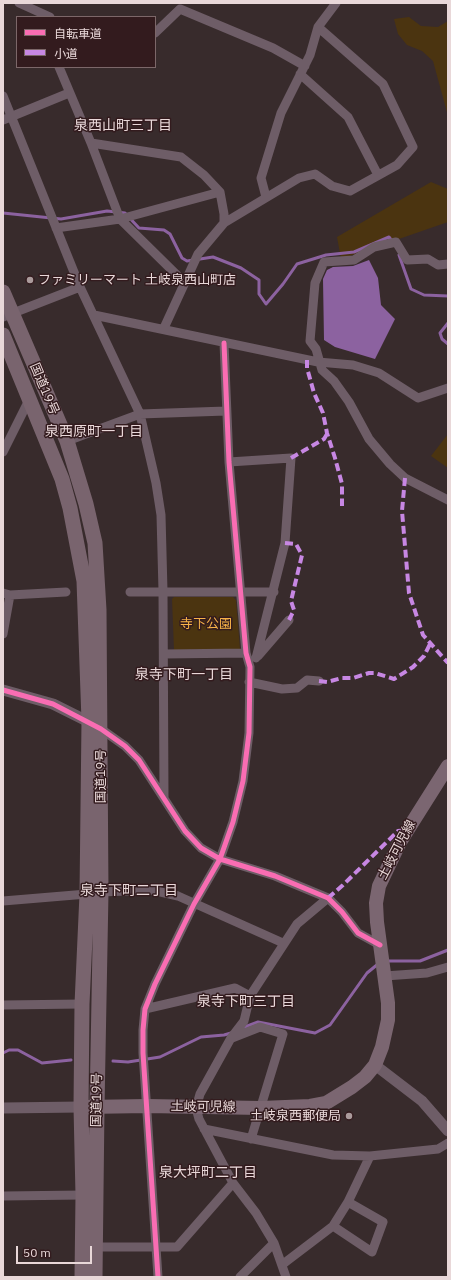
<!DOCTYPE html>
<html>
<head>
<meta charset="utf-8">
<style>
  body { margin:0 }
  #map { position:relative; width:451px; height:1280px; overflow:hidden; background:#382b2c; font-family:"IBM Plex Sans","Noto Sans JP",sans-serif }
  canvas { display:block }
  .frame { position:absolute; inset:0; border:4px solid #e9d8d9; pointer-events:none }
  .legend { position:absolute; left:16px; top:16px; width:140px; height:52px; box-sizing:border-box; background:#331b1e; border:1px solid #7c6769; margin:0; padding:5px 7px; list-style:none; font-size:12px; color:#e9d8d9 }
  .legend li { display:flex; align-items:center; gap:8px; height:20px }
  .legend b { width:20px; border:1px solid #7c6769 }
  .scale { position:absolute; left:16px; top:1246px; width:76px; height:18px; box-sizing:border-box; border:2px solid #e9d8d9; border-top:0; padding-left:5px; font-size:12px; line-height:14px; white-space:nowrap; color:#e9d8d9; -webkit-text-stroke:3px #331b1e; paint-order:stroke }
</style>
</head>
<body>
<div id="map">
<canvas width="451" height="1280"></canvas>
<div class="frame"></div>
<ul class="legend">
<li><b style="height:5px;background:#f96db3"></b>自転車道</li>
<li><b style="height:5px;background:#c787e3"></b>小道</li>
</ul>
<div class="scale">50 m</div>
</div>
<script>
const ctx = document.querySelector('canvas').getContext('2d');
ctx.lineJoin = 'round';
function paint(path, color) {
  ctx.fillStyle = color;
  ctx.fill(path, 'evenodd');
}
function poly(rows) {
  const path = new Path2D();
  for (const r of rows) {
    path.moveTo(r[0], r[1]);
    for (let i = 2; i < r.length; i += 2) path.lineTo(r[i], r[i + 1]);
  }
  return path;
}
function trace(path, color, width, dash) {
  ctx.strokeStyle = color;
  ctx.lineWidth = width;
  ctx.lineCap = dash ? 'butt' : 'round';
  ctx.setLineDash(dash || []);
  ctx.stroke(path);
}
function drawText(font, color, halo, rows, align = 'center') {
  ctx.font = font + ' "IBM Plex Sans","Noto Sans JP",sans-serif';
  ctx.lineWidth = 3;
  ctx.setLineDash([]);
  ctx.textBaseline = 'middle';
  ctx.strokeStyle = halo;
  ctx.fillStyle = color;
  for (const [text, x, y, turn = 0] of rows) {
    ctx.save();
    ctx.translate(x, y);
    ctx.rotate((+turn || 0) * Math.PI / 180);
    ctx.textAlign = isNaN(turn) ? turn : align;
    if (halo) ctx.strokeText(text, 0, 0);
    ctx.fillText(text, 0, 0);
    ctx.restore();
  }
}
paint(poly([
  [409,17,421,26,438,27,448,21,448,116,433,61,422,51,407,45,398,34,394,19],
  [431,182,448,189,448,222,341,259,337,237],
  [448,434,448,468,431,456],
  [174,597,233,597,236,600,240,649,174,650,172,599]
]), '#4b3410');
paint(poly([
  [369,260,378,278,381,305,395,319,375,359,335,347,324,340,323,279,327,270,333,267,353,266]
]), '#8c62a0');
trace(poly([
  [3,213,61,219,107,211,125,213,139,228,164,230,170,234,182,258,187,261,213,257,241,268,259,280,259,294,266,304,283,284,297,264,326,255,354,252,389,237,392,241],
  [399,255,411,289,424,295,448,296],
  [448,323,440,333,442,339,448,344],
  [386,961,420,961,448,950],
  [242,1028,258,1022,315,1033,330,1025,367,973,378,964],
  [3,1053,9,1050,18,1050,42,1063,71,1060],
  [113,1061,128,1062,160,1057,201,1037,224,1035,231,1033]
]), '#8c62a0', 3);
trace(poly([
  [19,3,50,17],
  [155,33,180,9,273,48,305,66],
  [59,67,91,143,120,219,184,282],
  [300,74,348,117,378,175],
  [3,96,80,287,140,414,156,483,161,515,163,591,164,798],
  [3,120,69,93],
  [91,143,181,157,204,175,220,192,224,214,224,223,198,254,164,328],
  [266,197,261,178,281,113,310,55,318,27,336,3],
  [224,223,299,178,315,174,332,186,350,191,397,165,413,147,383,84,318,27],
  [56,228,120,219,220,192],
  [448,264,438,265,428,259,407,260,396,242,374,247,354,260,324,262,315,283,310,341,316,349,322,370,334,381,349,402,369,439,390,464,405,478,448,500],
  [94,315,318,362,353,365,379,373,418,398,448,388],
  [3,317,80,287],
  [67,441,140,414,226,411],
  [3,452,30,398],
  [229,462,291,458,285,543,256,658],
  [130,592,274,592],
  [3,593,10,595,66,592],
  [3,634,10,595],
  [164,654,246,653],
  [258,656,289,620],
  [249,682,282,689,297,688,307,680,319,681],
  [101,729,125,746,139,760,185,831,201,848,220,859,275,876,328,898,342,912,358,933,380,945],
  [101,892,152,890,178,896,283,943],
  [3,901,87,894],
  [385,976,427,973,448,967],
  [3,1005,82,1004],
  [145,1009,235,988,250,996],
  [232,1038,260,1027,283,1034,251,1139],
  [204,1129,333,1155,370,1156,438,1149,448,1143],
  [3,1196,83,1195],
  [333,1226,372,1252,383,1222,348,1202],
  [96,1247,177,1247,233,1183],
  [283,1264,333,1226,348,1202,370,1156],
  [158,1277,143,1053,143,1030,145,1009,155,984,194,904,220,859,233,822,243,781,249,733,250,667,246,653,229,462,224,343],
  [240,1277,274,1243],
  [286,1277,274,1243,256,1213,233,1183,199,1119,196,1108,200,1094,231,1038,244,1021,250,996,297,924,328,898]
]), '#6e5d67', 9);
trace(poly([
  [3,690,53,704,93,724],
  [375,1065,422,1101,448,1131],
  [3,1108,81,1107]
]), '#6e5d67', 11);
trace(poly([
  [86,1107,147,1106,261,1108,310,1106,326,1103,352,1087,365,1077,375,1065,382,1047,388,1020,388,1003,377,922,376,903,379,886,400,842,448,766]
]), '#7b6671', 14);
trace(poly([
  [3,292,67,441,86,504,95,543,99,610,101,892,97,1107,95,1277],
  [3,335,62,479,70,508,84,581,89,721,87,894,82,1004,81,1107,83,1195,82,1277]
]), '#79646e', 15);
trace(poly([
  [307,360,307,368,314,393,323,413,327,433,335,458,342,484,342,506],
  [291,458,324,439,327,434],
  [405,478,402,511,409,593,423,635,448,663],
  [285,543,296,544,302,555,291,601,294,610,289,620],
  [319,681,327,682,342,678,353,678,369,673,375,673,394,679,413,667,424,656,430,644],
  [328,898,343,885,398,831,407,830]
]), '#c787e3', 4, [8, 4]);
trace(poly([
  [3,690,53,704,101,729,125,746,139,760,185,831,201,848,220,859,275,876,328,898,342,912,358,933,380,945],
  [158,1277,143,1053,143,1030,145,1009,155,984,194,904,220,859,233,822,243,781,249,733,250,667,246,653,229,462,224,343]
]), '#f96db3', 5);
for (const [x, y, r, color] of [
  [30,280,4,"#ab9b9c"],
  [349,1116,4,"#ab9b9c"]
]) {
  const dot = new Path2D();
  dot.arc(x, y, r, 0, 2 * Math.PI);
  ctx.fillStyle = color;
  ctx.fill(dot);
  trace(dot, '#331b1e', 1.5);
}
drawText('13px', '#e9d8d9', '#331b1e', [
  ["ファミリーマート 土岐泉西山町店",38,280],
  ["土岐泉西郵便局",341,1116,"right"]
], 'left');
drawText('13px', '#e9d8d9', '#331b1e', [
  ["国道19号",44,389,67],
  ["国道19号",101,776,-90],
  ["土岐可児線",397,850,-62],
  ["国道19号",97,1100,-89],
  ["土岐可児線",203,1107,1]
]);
drawText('13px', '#f7b248', '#331b1e', [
  ["寺下公園",206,624]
]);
drawText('14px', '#e9d8d9', '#331b1e', [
  ["泉西山町三丁目",123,126],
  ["泉西原町一丁目",94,432],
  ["泉寺下町一丁目",184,675],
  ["泉寺下町二丁目",129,891],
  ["泉寺下町三丁目",246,1002],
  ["泉大坪町二丁目",208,1173]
]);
</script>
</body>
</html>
